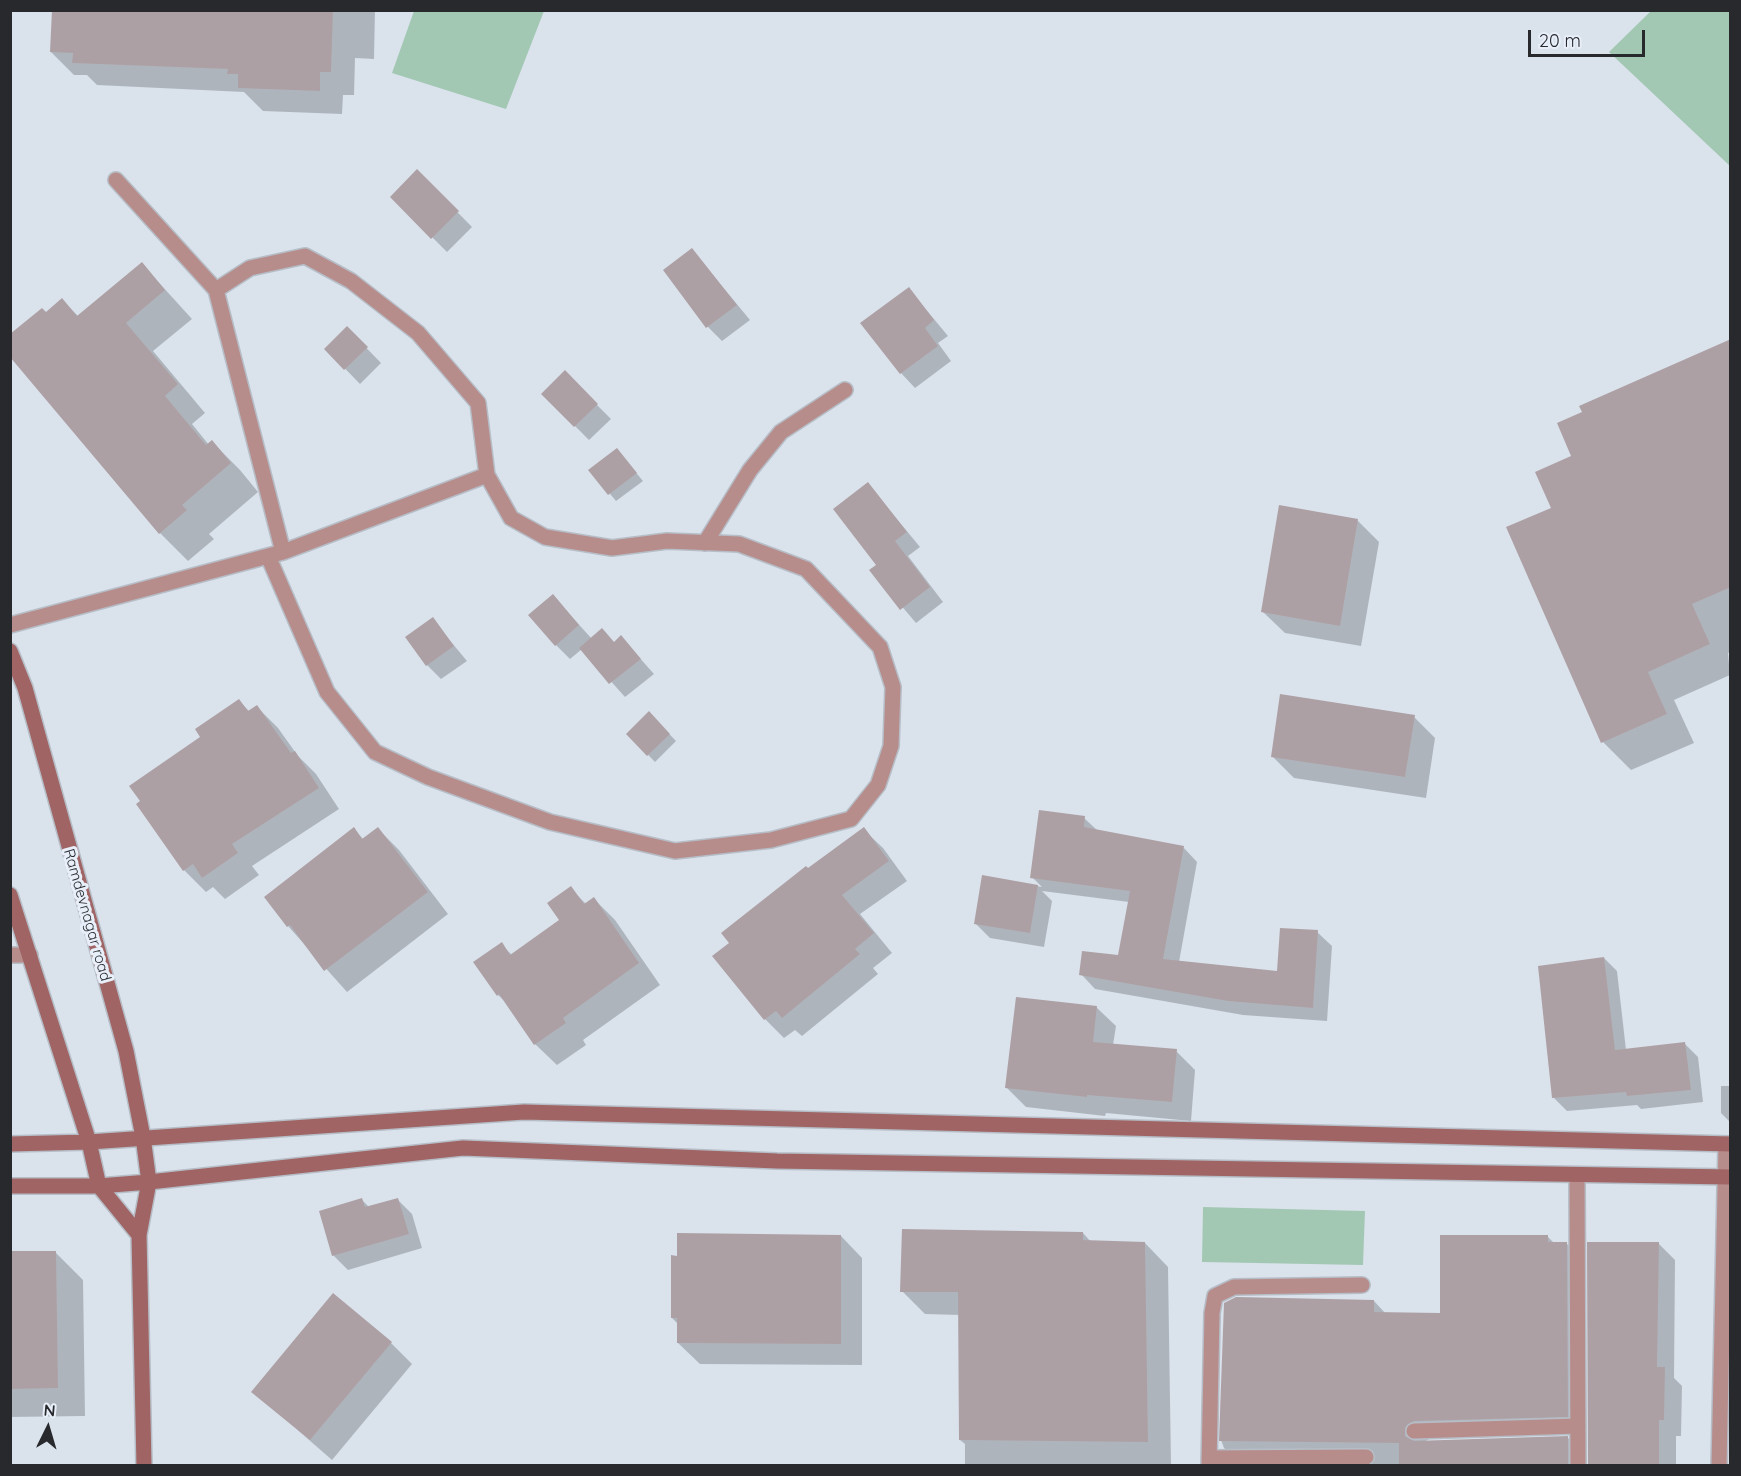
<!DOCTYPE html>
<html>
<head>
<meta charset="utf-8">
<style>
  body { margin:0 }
  #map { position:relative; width:1741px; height:1476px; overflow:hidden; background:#dae2ec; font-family:Quicksand,sans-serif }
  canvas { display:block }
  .frame { position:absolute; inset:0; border:12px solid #27292d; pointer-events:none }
  .north { position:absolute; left:18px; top:1398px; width:60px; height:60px; -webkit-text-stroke:4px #e8eff9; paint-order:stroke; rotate:5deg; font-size:16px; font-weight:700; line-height:24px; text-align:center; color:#27292d }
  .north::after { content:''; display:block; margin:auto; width:21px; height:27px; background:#27292d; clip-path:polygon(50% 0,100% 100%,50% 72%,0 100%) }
  .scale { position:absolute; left:1528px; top:30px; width:117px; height:27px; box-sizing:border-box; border:3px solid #27292d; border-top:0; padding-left:8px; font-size:18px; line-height:21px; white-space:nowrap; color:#27292d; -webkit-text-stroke:4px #e8eff9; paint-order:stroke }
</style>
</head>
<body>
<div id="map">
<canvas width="1741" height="1476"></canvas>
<div class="frame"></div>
<div class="north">N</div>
<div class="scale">20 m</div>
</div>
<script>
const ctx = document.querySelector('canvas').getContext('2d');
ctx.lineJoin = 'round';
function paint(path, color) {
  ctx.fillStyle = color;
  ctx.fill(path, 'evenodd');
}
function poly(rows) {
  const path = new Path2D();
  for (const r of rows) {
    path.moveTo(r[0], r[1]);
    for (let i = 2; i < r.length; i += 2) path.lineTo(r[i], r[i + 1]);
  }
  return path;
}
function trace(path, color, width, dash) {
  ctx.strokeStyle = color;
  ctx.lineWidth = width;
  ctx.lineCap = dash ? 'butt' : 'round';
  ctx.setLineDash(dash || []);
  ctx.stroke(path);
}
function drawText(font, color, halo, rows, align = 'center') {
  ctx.font = font + ' Quicksand,sans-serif';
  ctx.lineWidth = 6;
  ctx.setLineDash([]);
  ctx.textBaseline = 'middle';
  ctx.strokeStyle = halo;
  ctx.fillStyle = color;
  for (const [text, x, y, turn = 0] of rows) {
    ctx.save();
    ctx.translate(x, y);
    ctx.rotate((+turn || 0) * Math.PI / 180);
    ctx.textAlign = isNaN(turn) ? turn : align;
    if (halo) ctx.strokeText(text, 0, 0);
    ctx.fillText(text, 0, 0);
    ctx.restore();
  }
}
paint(poly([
  [414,11,544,11,506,109,392,73],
  [1651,11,1730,11,1730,166,1609,52],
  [1203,1207,1365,1211,1363,1265,1202,1262]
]), '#a2c8b3');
paint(poly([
  [53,10,375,10,374,59,355,58,354,95,343,95,342,114,263,111,244,92,97,85,87,75,74,75,51,52],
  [417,171,472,227,447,252,392,197],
  [692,250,750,320,722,341,708,327,665,270],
  [142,264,192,319,153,351,205,413,192,424,209,445,212,442,240,470,258,492,209,534,214,539,188,561,160,533,46,314,62,300,79,317],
  [909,289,948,336,938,343,951,361,915,388,901,373],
  [347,328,381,363,360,384,326,349],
  [1730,341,1730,652,1728,653,1730,675,1674,700,1694,743,1631,770,1603,742,1508,528,1553,508,1573,457],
  [565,373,611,419,589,440,543,394],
  [623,457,643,481,616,501,590,470],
  [868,484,920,547,908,556,943,602,916,623,871,570,878,565],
  [1357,520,1379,542,1361,646,1285,633,1263,612],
  [553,596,592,639,614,643,621,637,654,674,625,697,582,649,570,659,556,645],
  [432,619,467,661,441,679,427,665],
  [239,701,250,712,257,707,278,728,298,756,316,774,339,809,252,866,259,875,225,899,213,887,206,892,184,870,138,804],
  [649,713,676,741,655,762,628,734],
  [1414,717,1435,738,1426,798,1294,778,1272,756],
  [1084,818,1098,831,1183,847,1197,862,1179,962,1278,972,1317,932,1332,946,1327,1021,1243,1015,1095,989,1081,974,1120,956,1129,902,1042,891,1052,901,1044,947,990,938,975,923,983,877,1042,887,1032,877],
  [354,829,364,840,378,829,399,850,448,914,347,992,288,926],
  [863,829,883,848,907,881,860,914,892,953,873,968,878,974,802,1036,795,1030,784,1038,765,1019,731,943,808,870],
  [570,888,586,904,594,899,615,920,660,985,583,1040,586,1045,557,1065,535,1044,510,1006,498,995,501,944,512,955,561,920],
  [1604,958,1617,971,1626,1050,1685,1044,1698,1057,1703,1102,1641,1109,1637,1105,1567,1111,1554,1098],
  [1096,1007,1116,1026,1113,1045,1176,1051,1195,1070,1191,1121,1106,1113,1105,1116,1026,1107,1007,1088],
  [1721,1086,1730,1086,1730,1122,1721,1113],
  [362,1200,370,1208,398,1200,412,1214,422,1248,348,1270,333,1255],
  [1083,1233,1091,1242,1145,1243,1168,1267,1171,1466,965,1466,965,1444,960,1440,960,1315,925,1314,902,1291],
  [841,1236,862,1258,862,1365,700,1364,678,1343,678,1324,672,1318],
  [1547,1236,1555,1244,1567,1244,1584,1261,1585,1433,1431,1438,1424,1442,1568,1438,1585,1455,1585,1466,1242,1465,1224,1448,1221,1440,1374,1301,1386,1314,1442,1314],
  [1658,1243,1675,1260,1674,1378,1682,1386,1681,1436,1676,1436,1676,1466,1589,1466],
  [55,1252,83,1280,85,1416,10,1417,10,1253],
  [391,1343,412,1364,332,1460,253,1391]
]), '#0003');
paint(poly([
  [52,10,333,10,331,72,320,72,320,91,238,88,238,74,227,74,228,69,72,63,73,53,50,52],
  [417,169,459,211,431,239,390,197],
  [692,248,737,305,706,328,663,270],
  [142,262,165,290,126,323,178,384,165,396,206,445,212,440,231,463,182,505,187,510,159,534,10,357,10,334,42,308,46,312,62,298,77,316],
  [909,287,934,320,925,328,938,346,900,374,860,323],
  [347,326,368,347,344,370,324,349],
  [1731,339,1731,587,1692,604,1710,644,1648,672,1667,714,1601,743,1506,527,1551,508,1535,472,1571,456,1557,423,1582,412,1579,406],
  [565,370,598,404,574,427,541,394],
  [617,448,637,473,608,495,588,470],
  [868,482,907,532,895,541,930,587,900,610,869,570,876,565,833,509],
  [1279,505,1358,519,1340,626,1261,612],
  [553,594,579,625,555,646,528,615],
  [433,617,454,646,426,666,405,637],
  [602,628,614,642,621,635,641,659,609,684,579,648],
  [1280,694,1415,715,1405,777,1271,757],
  [239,699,248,711,257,705,291,753,295,751,319,788,232,844,238,853,202,878,193,864,183,871,136,804,140,801,129,786,200,737,195,729],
  [649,711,670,734,647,756,626,734],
  [1039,810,1085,816,1084,827,1184,846,1163,959,1277,971,1280,928,1318,930,1313,1008,1228,1001,1079,975,1082,951,1118,955,1130,891,1030,878],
  [354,827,362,839,378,827,428,892,324,971,290,925,287,927,264,897],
  [864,827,889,861,842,895,874,933,855,949,860,954,782,1018,776,1011,764,1020,712,956,729,943,721,933,806,866,808,868],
  [982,875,1038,885,1030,933,974,924],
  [571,886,584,904,594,897,639,963,563,1018,566,1023,534,1045,499,994,497,996,473,962,502,942,510,955,559,920,547,903],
  [1604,957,1615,1050,1685,1042,1691,1090,1627,1096,1626,1092,1552,1098,1538,966],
  [1016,997,1097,1006,1093,1042,1177,1049,1172,1102,1087,1095,1087,1097,1005,1088],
  [362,1198,365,1207,398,1198,409,1234,332,1256,319,1211],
  [902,1229,1083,1232,1083,1240,1145,1242,1148,1442,959,1440,958,1292,900,1292],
  [677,1233,841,1235,841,1344,677,1343,677,1318,671,1318,671,1255,677,1256],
  [1440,1235,1548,1235,1548,1242,1567,1242,1568,1417,1414,1421,1406,1426,1405,1436,1414,1441,1568,1436,1568,1466,1399,1466,1399,1443,1219,1441,1224,1303,1236,1297,1374,1300,1374,1312,1440,1313],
  [1587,1242,1659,1242,1657,1367,1665,1367,1664,1420,1659,1420,1659,1466,1588,1466],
  [10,1251,56,1251,58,1388,10,1389],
  [333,1293,392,1342,310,1440,251,1392]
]), '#ada0a4');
const street = poly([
  [116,180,216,290],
  [705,543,750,470,781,432,845,390],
  [268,556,327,692,375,752,428,777,550,822,675,851,771,840,851,819,878,785,891,746,893,687,880,647,806,569,739,544,667,541,612,548,545,537,511,518,487,475,478,403,418,333,351,281,305,256,250,268,216,290,283,552],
  [10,625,283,552,487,475],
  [10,955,30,955],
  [1577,1175,1578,1466],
  [1414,1431,1578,1426],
  [1209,1458,1366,1457],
  [1209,1466,1212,1313,1215,1296,1234,1287,1362,1285],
  [1719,1466,1726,1144]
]);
const secondary = poly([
  [10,651,25,688,126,1051,143,1137,149,1182,139,1235,144,1466],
  [10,895,89,1142,99,1186,139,1235],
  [10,1144,89,1142,524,1112,1730,1144],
  [10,1186,99,1186,149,1182,463,1148,777,1161,1730,1177]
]);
trace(street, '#b6bdc6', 18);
trace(secondary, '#b6bdc6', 18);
trace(street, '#b78d8c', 15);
trace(secondary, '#9f6463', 15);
drawText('15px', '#27292d', '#e8eff9', [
  ["Ramdevnagar road",87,915,74]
]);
</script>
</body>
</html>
